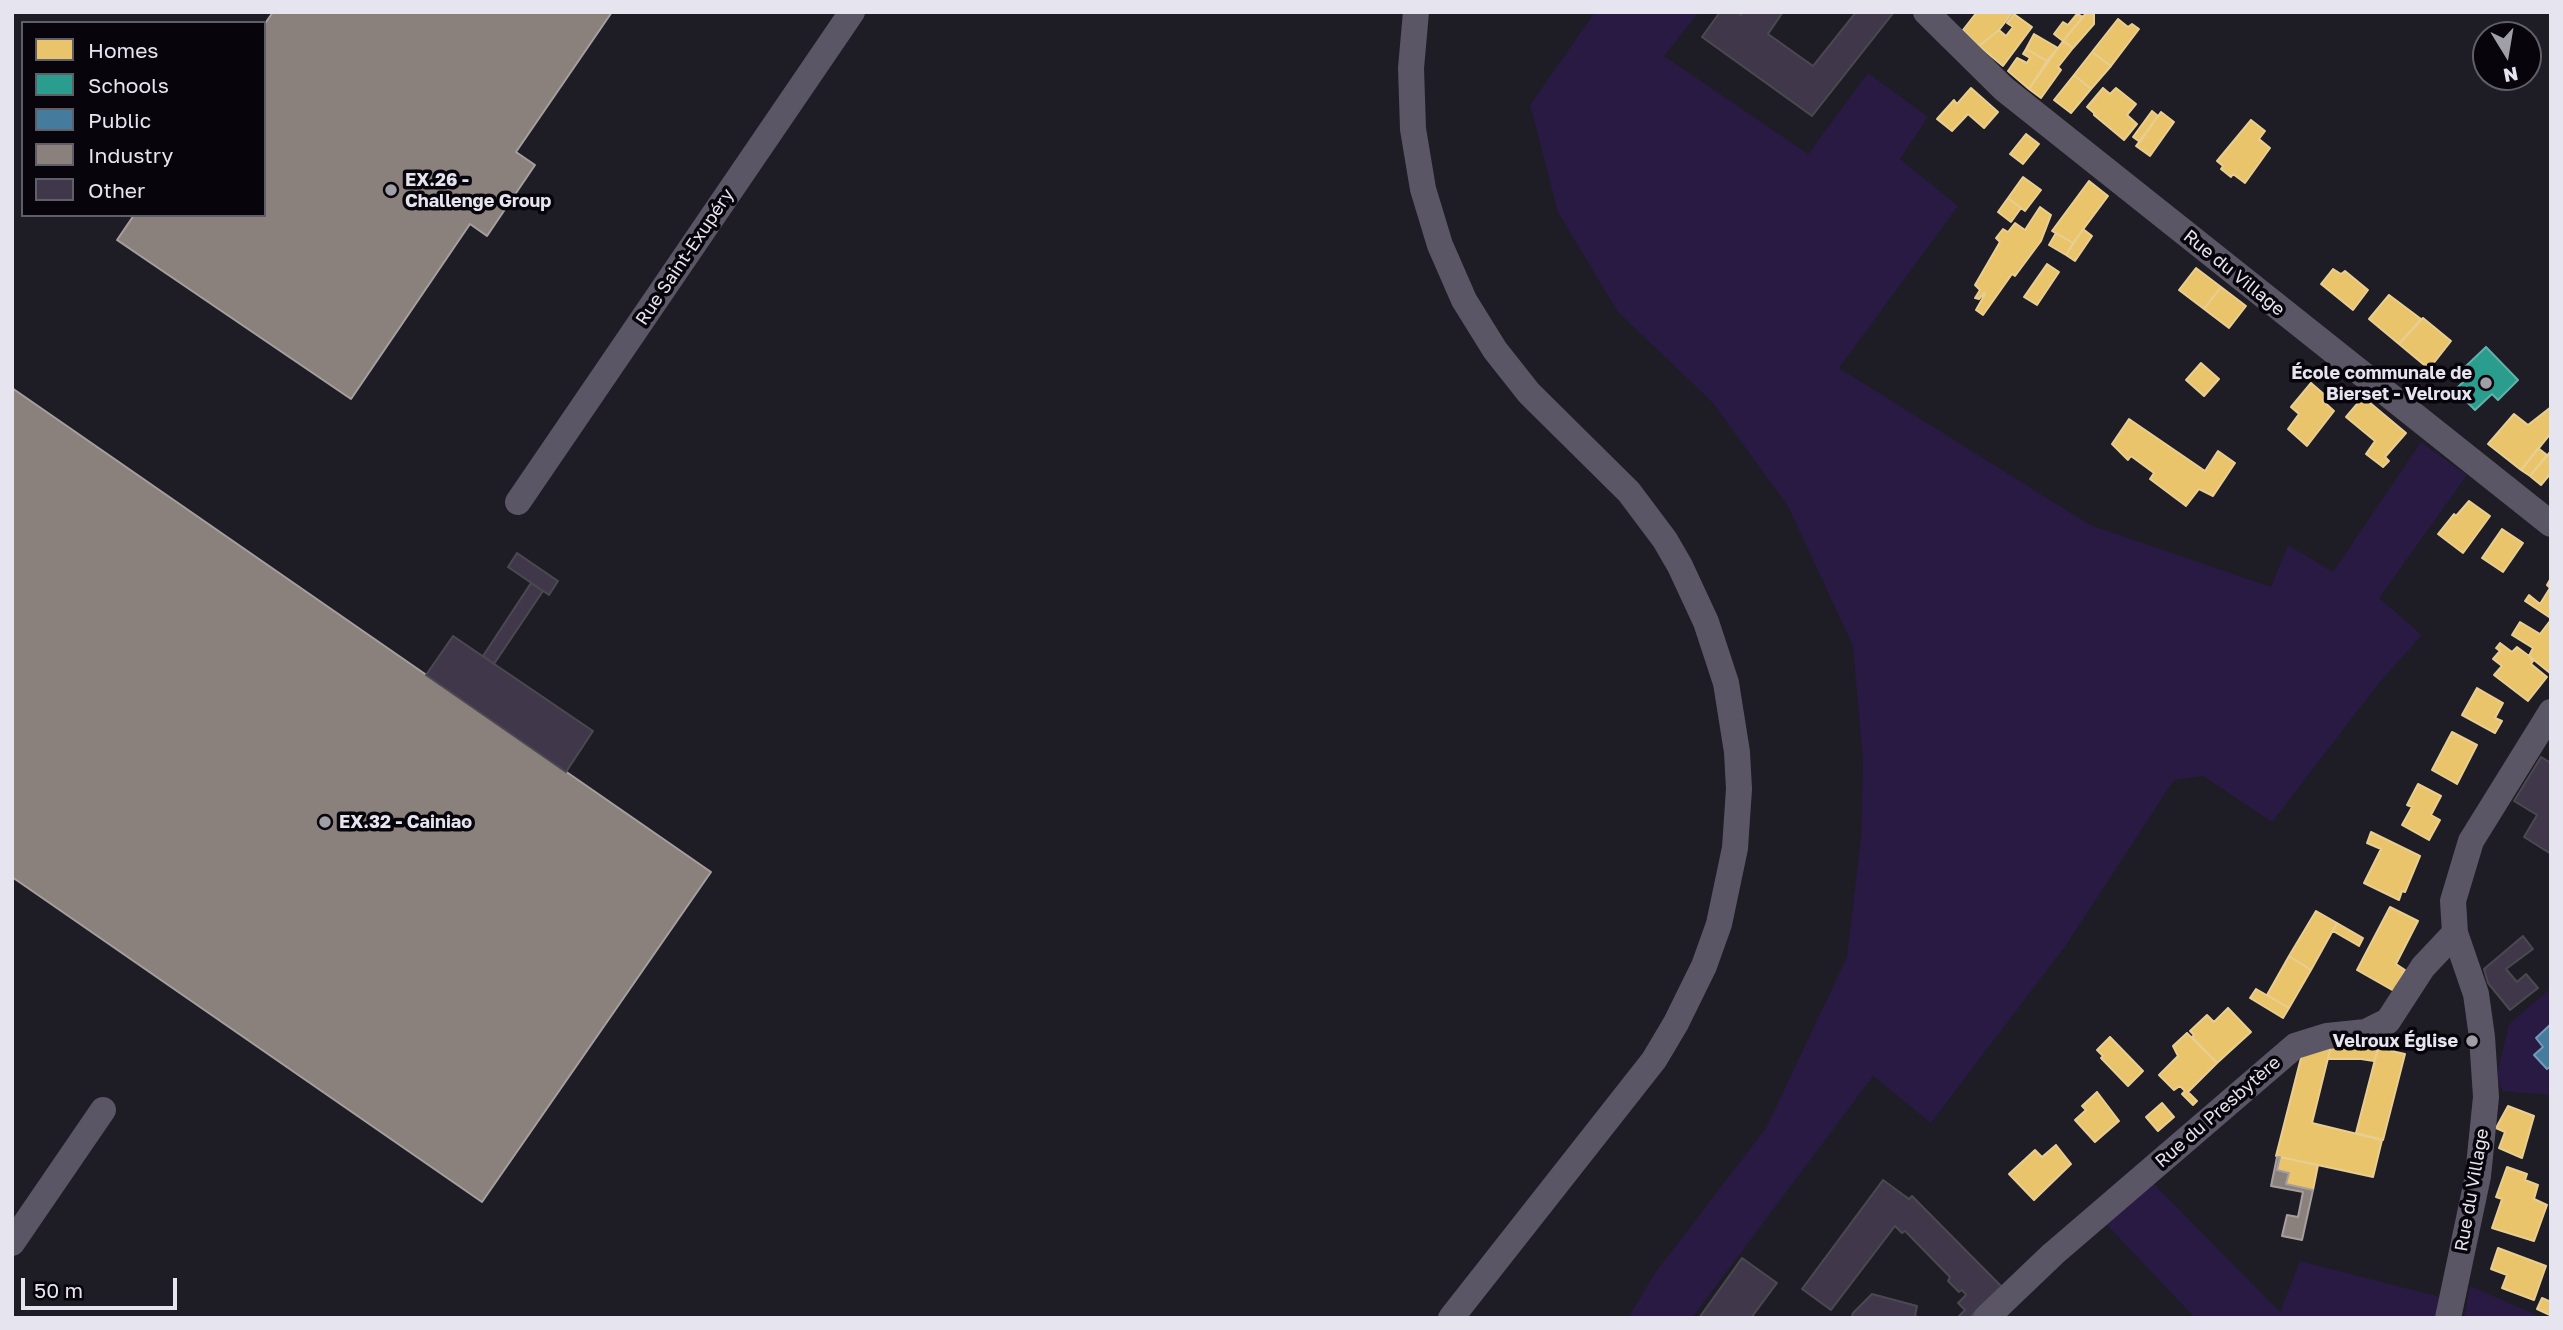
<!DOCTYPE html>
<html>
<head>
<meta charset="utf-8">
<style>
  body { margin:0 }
  #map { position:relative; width:2563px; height:1330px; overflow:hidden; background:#1e1c24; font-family:"Golos Text",sans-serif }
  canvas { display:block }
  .frame { position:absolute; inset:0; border:14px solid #e6e4ee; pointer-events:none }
  .legend { position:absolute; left:21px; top:21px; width:245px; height:196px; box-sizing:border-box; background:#07050b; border:2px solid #605e66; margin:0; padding:9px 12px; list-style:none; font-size:21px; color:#e6e4ee }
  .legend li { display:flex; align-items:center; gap:14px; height:35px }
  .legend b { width:35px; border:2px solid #605e66 }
  .north { position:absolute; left:2472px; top:21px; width:70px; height:70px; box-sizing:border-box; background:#07050b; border:2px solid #605e66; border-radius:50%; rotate:169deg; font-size:19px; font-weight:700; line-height:28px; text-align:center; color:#e6e4ee }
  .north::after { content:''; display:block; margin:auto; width:24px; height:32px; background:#a09ea7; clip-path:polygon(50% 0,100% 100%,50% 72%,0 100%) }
  .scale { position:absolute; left:21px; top:1278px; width:156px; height:32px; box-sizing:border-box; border:4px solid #e6e4ee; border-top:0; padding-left:9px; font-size:21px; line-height:24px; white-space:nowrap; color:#e6e4ee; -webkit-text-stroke:5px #07050b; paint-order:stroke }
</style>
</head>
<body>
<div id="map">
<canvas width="2563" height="1330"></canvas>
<div class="frame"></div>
<ul class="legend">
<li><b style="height:19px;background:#e9c46a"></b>Homes</li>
<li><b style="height:19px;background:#2a9d8f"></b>Schools</li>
<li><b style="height:19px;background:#457b9d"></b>Public</li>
<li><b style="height:19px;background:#8a817c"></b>Industry</li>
<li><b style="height:19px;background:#40384a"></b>Other</li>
</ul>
<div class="north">N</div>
<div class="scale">50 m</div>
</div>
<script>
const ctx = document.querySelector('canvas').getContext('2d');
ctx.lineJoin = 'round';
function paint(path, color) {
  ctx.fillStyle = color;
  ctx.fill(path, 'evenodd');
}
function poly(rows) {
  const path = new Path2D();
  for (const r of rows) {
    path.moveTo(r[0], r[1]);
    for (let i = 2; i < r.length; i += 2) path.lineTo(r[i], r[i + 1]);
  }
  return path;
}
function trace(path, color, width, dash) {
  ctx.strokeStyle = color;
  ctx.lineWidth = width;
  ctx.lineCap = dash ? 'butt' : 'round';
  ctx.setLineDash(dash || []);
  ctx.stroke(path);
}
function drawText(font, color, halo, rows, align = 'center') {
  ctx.font = font + ' "Golos Text",sans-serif';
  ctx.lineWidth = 7;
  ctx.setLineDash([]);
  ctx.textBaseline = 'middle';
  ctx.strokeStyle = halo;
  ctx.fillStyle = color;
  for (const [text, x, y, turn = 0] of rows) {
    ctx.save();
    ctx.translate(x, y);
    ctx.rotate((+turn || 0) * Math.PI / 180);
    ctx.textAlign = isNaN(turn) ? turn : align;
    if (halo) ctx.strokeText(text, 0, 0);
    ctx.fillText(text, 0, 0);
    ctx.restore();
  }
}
paint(poly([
  [1595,12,1699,12,1664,56,1808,154,1868,73,1928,117,1900,159,1958,206,1839,368,2090,525,2271,587,2288,545,2333,572,2421,442,2467,475,2379,598,2422,635,2379,683,2272,822,2203,776,2174,780,2066,945,1931,1123,1873,1076,1692,1318,1628,1318,1655,1273,1766,1128,1847,957,1861,837,1863,763,1853,646,1788,506,1712,402,1618,312,1558,212,1530,105],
  [2551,988,2551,1095,2503,1091,2496,1078,2509,1024],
  [2153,1183,2280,1312,2300,1261,2444,1298,2440,1318,2195,1318,2105,1223],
  [2470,1286,2543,1318,2464,1318]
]), '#291a43');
const homes = poly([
  [1977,12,2013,12,1999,30,1979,46,1963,30,1977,12],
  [2087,12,2094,12,2094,24,2073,48,2063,41,2087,12],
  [2014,14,2032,27,2003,66,1979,46,1999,30,2006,36,2013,27,2007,23,2014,14],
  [2077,14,2083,17,2063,41,2054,34,2063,22,2068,25,2077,14],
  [2118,19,2128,27,2132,24,2139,29,2111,66,2092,52,2118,19],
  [2034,34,2058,48,2047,61,2026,49,2034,34],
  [2063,41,2073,48,2058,67,2061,70,2041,98,2029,89,2063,41],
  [2026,49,2047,61,2029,89,2008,71,2017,58,2027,63,2030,58,2023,54,2026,49],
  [2092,52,2111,66,2091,89,2074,75,2092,52],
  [2074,75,2091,89,2071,113,2054,100,2074,75],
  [1971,88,1998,112,1984,128,1968,114,1952,131,1937,119,1954,100,1957,104,1971,88],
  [2103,88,2110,94,2116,88,2136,104,2127,115,2137,124,2124,140,2094,115,2094,113,2087,107,2103,88],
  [2152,111,2158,116,2140,142,2133,137,2152,111],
  [2161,112,2174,122,2150,156,2136,146,2161,112],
  [2251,120,2265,131,2259,139,2270,148,2245,183,2233,174,2231,177,2221,169,2223,166,2217,161,2251,120],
  [2026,134,2039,144,2023,164,2010,154,2026,134],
  [2023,177,2041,190,2025,211,2008,198,2023,177],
  [2089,181,2108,196,2073,243,2052,231,2089,181],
  [2008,198,2021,208,2011,222,1998,212,2008,198],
  [2040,207,2051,215,2041,241,2015,276,2012,274,1983,315,1976,310,1985,294,1984,293,1979,299,1975,298,1980,290,1975,285,2000,242,1996,238,2003,229,2008,232,2015,223,2025,230,2040,207],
  [2083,229,2092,236,2075,261,2066,255,2083,229],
  [2056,233,2073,243,2066,255,2049,245,2056,233],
  [2047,264,2059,272,2037,305,2024,297,2047,264],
  [2196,268,2221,287,2204,309,2179,290,2196,268],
  [2333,269,2341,274,2345,271,2368,290,2353,310,2321,284,2333,269],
  [2221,287,2246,306,2229,328,2204,309,2221,287],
  [2389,295,2421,319,2399,344,2369,319,2389,295],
  [2423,318,2451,341,2429,369,2399,344,2423,318],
  [2201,363,2219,379,2204,396,2186,380,2201,363],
  [2311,383,2326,396,2322,400,2334,411,2307,446,2288,429,2299,414,2291,407,2311,383],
  [2363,397,2406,433,2385,457,2389,461,2383,467,2366,454,2375,441,2346,417,2363,397],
  [2551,407,2551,433,2521,470,2488,444,2514,414,2528,425,2551,407],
  [2129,419,2205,471,2218,451,2235,463,2213,496,2199,489,2186,506,2150,479,2154,473,2131,456,2128,460,2112,444,2129,419],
  [2538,448,2547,455,2530,476,2521,470,2538,448],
  [2551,451,2551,473,2541,485,2530,476,2551,451],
  [2469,501,2490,516,2463,553,2438,534,2454,514,2456,516,2469,501],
  [2502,529,2523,543,2503,572,2482,558,2502,529],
  [2551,578,2551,614,2549,617,2525,601,2529,595,2540,604,2550,588,2547,585,2551,578],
  [2550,621,2551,622,2550,673,2529,656,2533,648,2512,635,2520,622,2540,634,2550,621],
  [2500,643,2512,652,2517,647,2529,656,2533,661,2531,664,2547,677,2528,701,2494,675,2502,666,2493,659,2500,651,2496,648,2500,643],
  [2477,688,2503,703,2495,718,2502,721,2495,733,2462,715,2477,688],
  [2452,732,2477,745,2457,784,2432,770,2452,732],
  [2418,784,2441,796,2431,815,2440,820,2429,840,2402,825,2412,807,2407,805,2418,784],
  [2371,832,2420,856,2405,892,2402,891,2399,900,2364,883,2381,849,2367,843,2371,832],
  [2390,907,2418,921,2396,964,2405,970,2394,991,2357,970,2390,907],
  [2316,911,2337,923,2311,970,2289,956,2316,911],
  [2337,923,2363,938,2359,946,2333,931,2337,923],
  [2289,956,2311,970,2289,1008,2267,995,2289,956],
  [2256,989,2289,1008,2283,1018,2250,998,2256,989],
  [2228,1008,2251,1032,2217,1063,2192,1037,2194,1035,2190,1031,2207,1015,2214,1022,2228,1008],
  [2187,1033,2217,1063,2188,1092,2197,1101,2193,1105,2182,1094,2185,1091,2180,1086,2174,1090,2159,1075,2178,1056,2173,1046,2187,1033],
  [2110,1037,2143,1071,2128,1086,2101,1058,2103,1056,2097,1050,2110,1037],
  [2363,1040,2380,1044,2374,1061,2361,1059,2328,1059,2331,1046,2363,1040],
  [2331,1046,2312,1123,2382,1140,2373,1177,2276,1156,2302,1054,2331,1046],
  [2378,1048,2405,1054,2383,1140,2356,1133,2378,1048],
  [2097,1092,2119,1121,2095,1142,2075,1120,2086,1110,2082,1106,2097,1092],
  [2162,1103,2174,1117,2158,1131,2146,1117,2162,1103],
  [2508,1106,2534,1116,2522,1158,2499,1148,2505,1132,2496,1128,2508,1106],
  [2056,1145,2071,1164,2034,1200,2009,1174,2035,1150,2042,1157,2056,1145],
  [2280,1157,2318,1165,2313,1190,2286,1184,2289,1173,2277,1170,2280,1157],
  [2507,1167,2527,1174,2525,1180,2538,1185,2534,1199,2547,1205,2534,1241,2492,1228,2502,1199,2496,1197,2507,1167],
  [2498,1248,2546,1266,2534,1300,2502,1288,2507,1275,2491,1269,2498,1248],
  [2542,1298,2551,1302,2550,1315,2537,1309,2542,1298]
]);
paint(homes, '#e9c46a');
trace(homes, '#e8ce92', 2);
const schools = poly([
  [2486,347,2518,380,2498,400,2492,394,2475,410,2455,390,2470,375,2464,368,2486,347]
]);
paint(schools, '#2a9d8f');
trace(schools, '#62b2ac', 2);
const public = poly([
  [2551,1024,2551,1066,2547,1069,2534,1055,2543,1047,2536,1038,2551,1024]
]);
paint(public, '#457b9d');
trace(public, '#759ab5', 2);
const industry = poly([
  [273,12,612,12,516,152,535,165,487,236,470,224,351,399,117,240,134,215,264,215,264,25,273,12],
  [12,388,711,872,482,1202,12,877,12,388],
  [2277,1157,2280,1157,2277,1170,2289,1173,2286,1184,2313,1190,2302,1240,2282,1236,2287,1215,2298,1217,2303,1192,2271,1186,2277,1157]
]);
paint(industry, '#8a817c');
trace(industry, '#a69f9e', 2);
const building = poly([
  [1720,12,1737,12,1741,15,1742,12,1783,12,1768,34,1813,66,1856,12,1894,12,1812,116,1702,37,1720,12],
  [517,553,558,581,549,595,508,567,517,553],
  [531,583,543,591,494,664,483,656,531,583],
  [453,636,593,731,566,772,426,675,453,636],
  [2541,757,2551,763,2551,854,2524,837,2537,815,2514,801,2541,757],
  [2523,936,2533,949,2506,969,2517,982,2526,974,2538,988,2510,1010,2488,983,2484,969,2523,936],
  [1883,1180,1909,1199,1912,1196,2003,1288,1969,1318,1957,1318,1965,1310,1958,1303,1966,1295,1962,1290,1959,1292,1948,1281,1950,1277,1905,1231,1902,1233,1895,1226,1831,1310,1802,1289,1883,1180],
  [1742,1258,1777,1283,1751,1318,1699,1318,1742,1258],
  [1872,1294,1917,1306,1915,1316,1921,1318,1851,1318,1853,1313,1872,1294]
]);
paint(building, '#40384a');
trace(building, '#4b4950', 2);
trace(poly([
  [1416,12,1411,68,1413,129,1423,189,1440,245,1464,300,1495,350,1529,393,1629,492,1665,540,1680,566,1706,622,1726,683,1737,752,1739,789,1735,848,1719,924,1704,966,1676,1023,1654,1060,1451,1318],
  [1926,12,2004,89,2551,524],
  [518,502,852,12],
  [12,1243,103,1110],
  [1986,1318,2053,1254,2295,1046,2327,1036,2366,1032,2388,1021,2423,967,2455,933],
  [2448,1318,2478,1176,2486,1097,2482,1037,2476,994,2455,933,2453,901,2471,841,2551,712]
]), '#5b5666', 26);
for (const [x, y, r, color] of [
  [391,190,7,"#a09ea7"],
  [2486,383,7,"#a09ea7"],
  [325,822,7,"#a09ea7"],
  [2472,1041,7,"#a09ea7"]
]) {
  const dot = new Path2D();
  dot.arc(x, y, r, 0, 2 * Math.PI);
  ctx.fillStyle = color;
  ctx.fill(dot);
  trace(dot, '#07050b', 2.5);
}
drawText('bold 18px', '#e6e4ee', '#07050b', [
  ["EX.26 -",405,180],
  ["Challenge Group",405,201],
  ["École communale de",2472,373,"right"],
  ["Bierset - Velroux",2472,394,"right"],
  ["EX.32 - Cainiao",339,822],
  ["Velroux Église",2458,1041,"right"]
], 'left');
drawText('18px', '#e6e4ee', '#07050b', [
  ["Rue Saint-Exupéry",685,257,-56],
  ["Rue du Village",2234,273,39],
  ["Rue du Presbytère",2218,1112,-41],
  ["Rue du Village",2472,1190,-80]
]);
</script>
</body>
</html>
